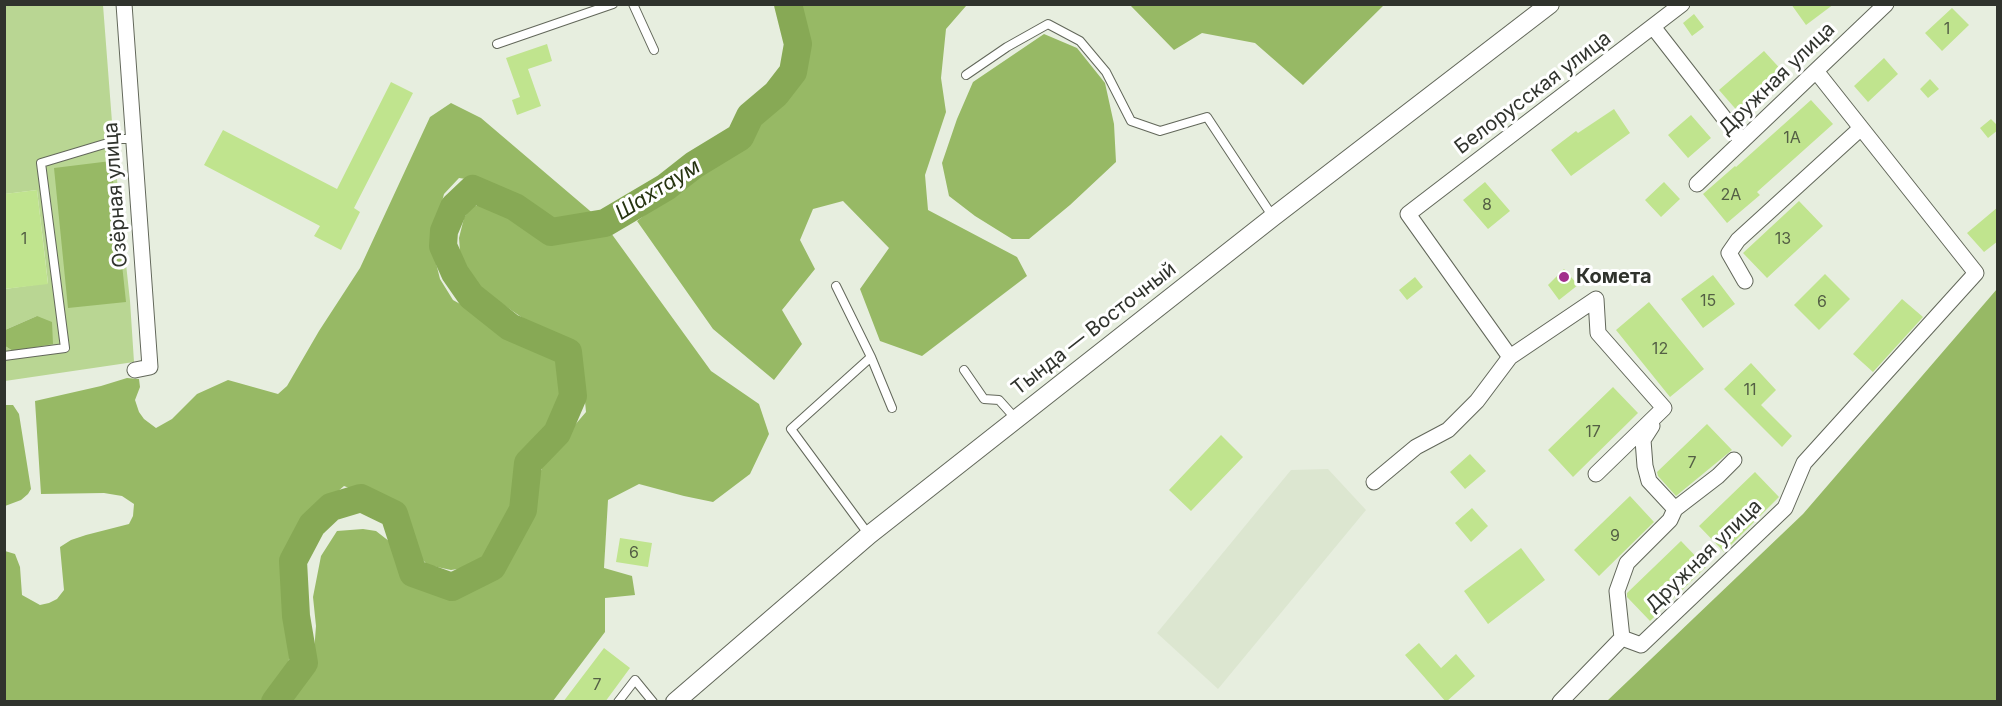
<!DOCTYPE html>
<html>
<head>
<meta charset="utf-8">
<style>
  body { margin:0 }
  #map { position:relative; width:2002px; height:706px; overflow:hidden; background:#e7eedf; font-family:Inter,sans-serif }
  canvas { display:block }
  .frame { position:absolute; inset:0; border:6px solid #30332d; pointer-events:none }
</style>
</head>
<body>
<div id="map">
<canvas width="2002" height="706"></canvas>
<div class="frame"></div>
</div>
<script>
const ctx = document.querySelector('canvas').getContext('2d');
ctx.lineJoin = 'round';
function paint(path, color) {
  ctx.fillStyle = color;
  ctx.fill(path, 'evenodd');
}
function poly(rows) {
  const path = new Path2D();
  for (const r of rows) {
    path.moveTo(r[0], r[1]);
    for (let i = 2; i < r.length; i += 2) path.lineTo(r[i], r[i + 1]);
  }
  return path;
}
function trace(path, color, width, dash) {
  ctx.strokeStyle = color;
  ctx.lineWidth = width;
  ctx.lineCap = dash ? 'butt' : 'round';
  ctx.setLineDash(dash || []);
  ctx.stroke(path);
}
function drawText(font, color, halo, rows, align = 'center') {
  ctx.font = font + ' Inter,sans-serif';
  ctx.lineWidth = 6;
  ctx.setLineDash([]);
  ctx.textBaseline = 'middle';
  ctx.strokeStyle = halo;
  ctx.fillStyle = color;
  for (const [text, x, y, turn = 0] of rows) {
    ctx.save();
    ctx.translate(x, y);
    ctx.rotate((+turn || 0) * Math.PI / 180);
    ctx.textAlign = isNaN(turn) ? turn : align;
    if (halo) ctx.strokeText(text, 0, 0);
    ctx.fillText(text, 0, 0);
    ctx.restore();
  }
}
paint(poly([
  [1328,469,1366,510,1218,689,1157,633,1291,470]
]), '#dce6d0');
paint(poly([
  [5,5,103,5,115,161,130,301,134,362,5,381,5,346,13,351,37,316,5,330,5,289,48,283,37,190,5,194]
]), '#b9d693');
paint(poly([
  [802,5,970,5,966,6,946,29,941,78,946,112,925,175,928,210,1017,257,1027,276,922,356,880,341,860,289,889,248,843,201,813,209,800,240,815,269,782,310,802,344,774,380,713,329,637,221,684,185,720,164,748,141,801,72,806,41],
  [1130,5,1384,5,1303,85,1255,43,1202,33,1174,50],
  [1044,34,1077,48,1105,83,1114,124,1116,162,1070,205,1029,239,1012,239,975,216,949,196,942,163,957,119,973,82],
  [451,103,481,118,596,216,547,220,510,194,480,181,459,178,444,194,431,243,440,279,453,300,524,340,552,351,563,372,563,401,554,427,537,440,523,461,516,509,498,544,482,565,451,570,428,565,413,551,406,519,389,503,344,486,298,526,288,545,286,570,294,632,287,670,265,701,5,701,5,551,15,554,20,567,22,595,40,605,49,603,57,599,64,590,60,547,71,540,86,535,129,524,133,516,134,504,122,496,104,493,41,494,35,401,101,386,127,378,139,379,140,387,135,400,139,412,144,419,156,428,172,419,197,394,228,380,278,394,287,386,319,331,360,268,430,117],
  [111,161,126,302,68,308,54,168],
  [489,205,509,210,552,240,611,233,711,371,759,404,769,434,750,474,713,502,684,496,639,484,608,500,604,568,632,576,635,595,605,598,605,632,553,701,287,701,313,665,316,626,313,597,321,556,337,531,363,529,376,531,394,545,400,568,416,583,430,588,461,592,487,580,510,553,530,514,536,484,545,460,586,412,582,370,575,350,537,328,478,287,461,265,459,238,464,218,471,206],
  [1997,289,1997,701,1607,701,1803,514],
  [37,316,52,322,53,344,13,351,5,346,5,330],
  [5,405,13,405,19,414,31,489,28,494,21,500,5,506]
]), '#97b965');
trace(poly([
  [275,702,304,663,296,616,293,561,312,525,331,507,361,498,394,514,413,573,452,587,492,567,523,510,528,463,557,433,573,396,568,352,510,327,471,296,455,273,443,246,444,231,454,207,473,189,515,207,551,232,605,223,666,187,694,165,740,137,750,116,776,94,793,72,798,44,788,4]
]), '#87a955', 28);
paint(poly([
  [1791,4,1834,4,1806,25],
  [1952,8,1969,25,1942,51,1925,33],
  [1694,14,1704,27,1692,36,1683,23],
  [547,44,552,61,528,69,541,106,517,115,512,100,520,97,506,58],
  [1764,51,1785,74,1740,114,1719,90],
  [1884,58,1898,74,1868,102,1854,86],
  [1930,79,1939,89,1928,98,1920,89],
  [391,82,413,93,354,208,360,212,341,250,314,236,320,226,204,165,223,130,337,189],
  [1811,100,1833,124,1757,192,1760,195,1727,223,1703,194,1735,166,1736,167],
  [1614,109,1630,133,1571,176,1551,150,1576,131,1578,133],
  [1691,115,1711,138,1688,158,1668,135],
  [1991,119,1998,126,1998,130,1988,138,1980,128],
  [1485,182,1510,211,1488,229,1463,200],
  [1664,182,1680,199,1661,217,1645,200],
  [37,190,48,284,4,289,4,194],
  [1799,201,1823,226,1767,278,1743,253],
  [1998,207,1998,241,1984,252,1967,233],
  [1564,269,1578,285,1559,300,1548,285],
  [1825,274,1850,299,1819,330,1794,305],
  [1713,275,1735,304,1703,328,1681,299],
  [1415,277,1423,287,1407,300,1399,290],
  [1902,299,1923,317,1873,372,1853,354],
  [1649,302,1704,369,1670,397,1616,330],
  [1751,363,1776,390,1761,405,1792,436,1782,447,1724,389],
  [1613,387,1638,413,1573,477,1548,450],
  [1707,424,1732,450,1676,496,1658,476,1657,472],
  [1221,435,1243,457,1191,511,1169,490],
  [1470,454,1486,471,1465,489,1450,472],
  [1755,472,1779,497,1724,552,1699,526],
  [1630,496,1654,522,1599,576,1574,550],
  [1472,508,1488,526,1471,542,1455,523],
  [620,538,652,543,648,567,616,562],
  [1681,541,1706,567,1650,621,1627,597,1627,593],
  [1521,548,1545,580,1488,624,1464,591],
  [1419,643,1441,668,1456,654,1475,676,1446,702,1405,655],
  [604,648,630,668,605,702,563,702]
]), '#c0e48e');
const service = poly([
  [633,4,654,50],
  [497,44,613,4],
  [966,75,1007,47,1048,24,1080,41,1106,72,1131,121,1160,131,1207,117,1273,217],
  [836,286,871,357],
  [4,356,65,348,41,163,121,139,133,139],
  [964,370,984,399,999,400,1016,419],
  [869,535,791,429,871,357,892,408],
  [618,702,635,680,653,702]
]);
const minor = poly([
  [124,4,150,367,135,370],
  [1654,28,1742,141],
  [1697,184,1886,4],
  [1745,281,1729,253,1738,240,1861,128],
  [1596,474,1664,408,1598,333,1596,299,1510,357,1408,214,1682,4],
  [1374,482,1416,447,1448,430,1477,401,1510,357],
  [1675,509,1718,476,1734,460],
  [1622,638,1617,591,1627,563,1670,520,1675,509,1649,481,1645,466,1643,440,1652,426],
  [1560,702,1622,638,1641,645,1785,508,1804,463,1976,273,1816,71]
]);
const tertiary = poly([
  [675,702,869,535,1273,217,1550,4]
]);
trace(service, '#62675a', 10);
trace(minor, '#62675a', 17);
trace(tertiary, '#62675a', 20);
trace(service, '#fff', 8);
trace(minor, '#fff', 15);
trace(tertiary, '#fff', 18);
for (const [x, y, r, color] of [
  [1564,277,6,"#a22f8b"]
]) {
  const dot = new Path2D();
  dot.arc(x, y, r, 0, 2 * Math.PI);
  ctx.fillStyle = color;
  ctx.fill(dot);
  trace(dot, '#fff', 2);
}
drawText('16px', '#545f45', null, [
  ["1",1947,29],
  ["1А",1792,138],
  ["2А",1731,195],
  ["8",1487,205],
  ["1",24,239],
  ["13",1783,239],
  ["15",1708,301],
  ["6",1822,302],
  ["12",1660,349],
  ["11",1750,390],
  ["17",1593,432],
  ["7",1692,463],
  ["9",1615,536],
  ["6",634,553],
  ["7",597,685]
]);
drawText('20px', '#30332d', '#fff', [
  ["Дружная улица",1777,79,-44],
  ["Белорусская улица",1533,93,-37],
  ["Озёрная улица",116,195,-94],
  ["Тында — Восточный",1094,329,-38],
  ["Дружная улица",1704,556,-44]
]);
drawText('bold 20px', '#30332d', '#fff', [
  ["Комета",1576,277]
], 'left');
drawText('italic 21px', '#263410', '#fff', [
  ["Шахтаум",658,190,-32]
]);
</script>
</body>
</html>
